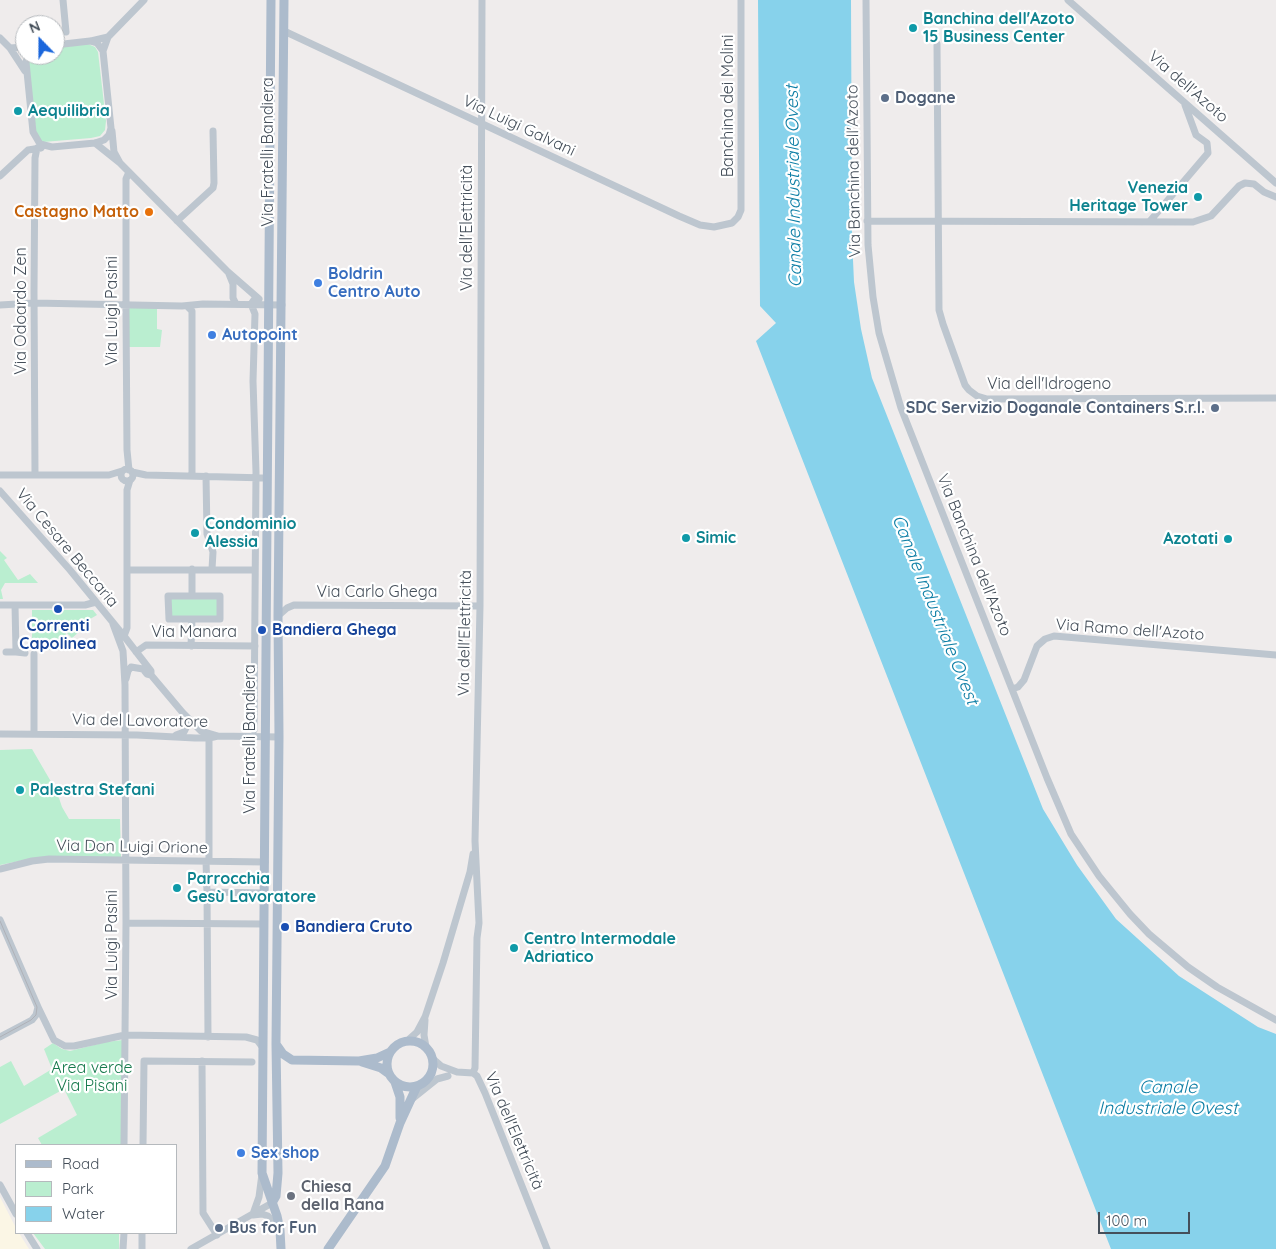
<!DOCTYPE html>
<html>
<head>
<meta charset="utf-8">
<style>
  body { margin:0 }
  #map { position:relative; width:1276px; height:1249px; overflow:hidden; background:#efecec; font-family:Quicksand,sans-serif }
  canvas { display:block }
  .legend { position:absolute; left:15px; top:1144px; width:162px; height:90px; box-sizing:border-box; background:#fff; border:1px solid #b5b9bd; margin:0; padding:6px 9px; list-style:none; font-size:15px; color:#454f5a }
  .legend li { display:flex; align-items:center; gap:10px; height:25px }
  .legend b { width:25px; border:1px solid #b5b9bd }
  .north { position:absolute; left:15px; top:15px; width:50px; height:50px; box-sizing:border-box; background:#fff; border:1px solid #b5b9bd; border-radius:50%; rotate:338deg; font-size:14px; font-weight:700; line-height:20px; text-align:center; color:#454f5a }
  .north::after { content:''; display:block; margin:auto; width:18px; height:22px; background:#1a66dc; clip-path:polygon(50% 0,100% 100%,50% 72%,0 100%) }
  .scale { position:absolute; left:1098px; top:1212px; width:92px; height:22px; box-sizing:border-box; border:2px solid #454f5a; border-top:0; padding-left:6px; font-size:15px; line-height:18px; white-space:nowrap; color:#454f5a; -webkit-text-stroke:4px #fff; paint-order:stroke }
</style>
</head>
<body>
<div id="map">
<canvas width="1276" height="1249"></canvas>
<ul class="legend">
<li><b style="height:6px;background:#acbbcc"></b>Road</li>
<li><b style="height:14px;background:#baeed0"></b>Park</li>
<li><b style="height:14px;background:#87d2eb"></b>Water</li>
</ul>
<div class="north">N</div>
<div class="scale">100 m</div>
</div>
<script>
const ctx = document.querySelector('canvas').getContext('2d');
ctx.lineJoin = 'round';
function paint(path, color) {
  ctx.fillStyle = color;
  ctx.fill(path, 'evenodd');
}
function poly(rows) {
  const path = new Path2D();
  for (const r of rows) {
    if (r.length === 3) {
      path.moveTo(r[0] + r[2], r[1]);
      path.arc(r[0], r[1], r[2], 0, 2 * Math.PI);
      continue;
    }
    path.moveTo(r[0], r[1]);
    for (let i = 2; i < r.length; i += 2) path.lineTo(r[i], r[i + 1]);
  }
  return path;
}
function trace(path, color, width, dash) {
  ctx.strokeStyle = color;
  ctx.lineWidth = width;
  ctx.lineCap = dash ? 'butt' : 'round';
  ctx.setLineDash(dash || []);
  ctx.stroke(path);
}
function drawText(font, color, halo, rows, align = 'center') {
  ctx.font = font + ' Quicksand,sans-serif';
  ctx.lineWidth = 4.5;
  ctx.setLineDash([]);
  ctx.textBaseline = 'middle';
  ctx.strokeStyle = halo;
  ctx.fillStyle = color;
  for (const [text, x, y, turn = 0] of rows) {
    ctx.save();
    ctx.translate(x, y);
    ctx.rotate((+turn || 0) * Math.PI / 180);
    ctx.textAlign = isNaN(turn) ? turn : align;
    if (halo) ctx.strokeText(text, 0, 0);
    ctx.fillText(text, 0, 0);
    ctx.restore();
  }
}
paint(poly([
  [0,1197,16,1228,16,1233,19,1233,29,1249,0,1249]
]), '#fbf6e5');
paint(poly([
  [88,44,95,47,98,52,106,121,105,130,100,136,91,138,43,142,38,139,36,132,28,63,31,55,55,55,55,48],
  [129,308,157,308,157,329,162,330,160,347,129,347],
  [0,551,7,558,4,560,18,580,30,574,38,583,5,583,1,590,3,599,0,599],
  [218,598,218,616,171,616,171,599],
  [32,610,93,610,97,615,85,622,87,625,72,638,66,632,66,650,32,650],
  [32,749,57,792,62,807,69,819,120,819,121,857,34,858,0,865,0,750],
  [123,1040,121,1145,42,1145,38,1138,77,1115,64,1089,0,1124,0,1067,11,1061,24,1086,52,1069,44,1049,53,1043,62,1049,70,1051,106,1042],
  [33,1233,119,1233,119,1249,45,1249]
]), '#baeed0');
paint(poly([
  [758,0,851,0,852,238,854,282,861,329,872,378,1043,809,1077,865,1116,919,1179,976,1258,1027,1276,1034,1276,1249,1111,1249,756,341,776,323,760,306]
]), '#87d2eb');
trace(poly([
  [63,0,66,32],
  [866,0,868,245,873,297,879,333,901,408,1047,778,1071,834,1099,876,1130,914,1149,934,1188,967,1217,987,1276,1020],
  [1068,0,1276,183],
  [284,31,679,216,700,225,714,227,732,223,738,217,741,210,741,0],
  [108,37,144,0],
  [0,38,10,48],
  [91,41,108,37,103,51],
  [937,44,939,310,943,324,965,385,969,390,977,396,987,399,1276,398],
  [25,47,10,48,25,71],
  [28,55,26,62,33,132,40,144,52,147,95,143,104,140,109,135,111,128,103,51,97,43,90,41,55,45],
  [95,143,120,163,114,152,112,131],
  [120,163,228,272,259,299],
  [129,172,126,179,126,312,127,450,129,470],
  [0,176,28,150,41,148],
  [177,221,213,188,214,183,213,131],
  [867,221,1193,222,1211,216,1239,186,1245,183,1254,184,1264,192,1276,197],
  [1150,221,1208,153,1207,143,1196,135,1185,105],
  [229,274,233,284,233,298,236,304],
  [0,305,34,303,182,306,203,304,282,305],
  [187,306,192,311,192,475],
  [127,475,6],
  [132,472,146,475,267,478],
  [0,475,109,475,122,471],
  [35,475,34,291,35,158,37,148],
  [206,476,207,534,213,552,212,569],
  [0,491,70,570,124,636,151,671,151,675,183,713,201,731,218,736],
  [192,569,192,596,168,596,169,619,220,619,220,596,192,596],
  [127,570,255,570],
  [0,605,85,605,96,602],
  [15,605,16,652,25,653],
  [278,616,287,608,294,605,480,606],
  [113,624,123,651,125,685,126,923,124,1145],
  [124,636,127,628,127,490,130,480],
  [191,646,192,619],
  [6,652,16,652],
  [136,652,146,645,255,646],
  [126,679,128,671,131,667,143,669,147,674,151,675],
  [1012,689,1018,687,1024,680,1037,646,1045,639,1054,636,1276,655],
  [254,730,256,472,253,381,255,314,251,304,256,297],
  [0,734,137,735,195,738,209,738,218,736,279,737],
  [34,734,34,654],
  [176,735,184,732,187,726,183,714],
  [206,861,207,892,264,893],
  [209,861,209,738],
  [0,869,32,861,49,859,265,862],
  [207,892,208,1037],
  [0,920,38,1007,36,1015,32,1020,0,1037],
  [126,923,264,924],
  [38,1007,54,1040,65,1046,74,1046,125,1035,246,1037,257,1040,263,1048],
  [425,1020,424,1035,426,1047],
  [407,1041,417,1032,425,1017,443,963,470,872,473,854],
  [433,1059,441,1066,457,1072,473,1073],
  [202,1061,203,1213,217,1235],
  [473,1073,475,1068,477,938,479,923,475,841,480,606,482,0],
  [473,1073,477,1076,485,1093,547,1249],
  [412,1099,437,1079,448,1076],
  [143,1145,144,1061,252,1062],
  [0,1185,16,1214],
  [253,1214,259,1197,262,1174],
  [253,1215,262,1214,268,1216,279,1229],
  [27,1233,37,1249],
  [123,1249,124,1233],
  [142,1249,142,1233],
  [191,1249,272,1203]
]), '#bdc6cf', 7);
trace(poly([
  [271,0,262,1173,277,1216,280,1230,281,1249],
  [410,1064,23],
  [276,1044,283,1054,292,1060,359,1061,377,1058,390,1052],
  [362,1062,381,1068,388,1073],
  [395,1082,400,1097,400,1118],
  [272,1203,276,1196,278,1173,276,1044,279,737,278,616,284,0],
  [328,1249,385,1166,400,1123,417,1086]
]), '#acbbcc', 9);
trace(poly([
  [0,921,37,1007,36,1015,31,1020,0,1037]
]), '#afb1b7', 1);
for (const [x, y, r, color] of [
  [913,28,5,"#0f9aa8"],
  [885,98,5,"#5c6f8a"],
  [18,111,5,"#0f9aa8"],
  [1198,197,5,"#0f9aa8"],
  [149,212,5,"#e8710a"],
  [318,283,5,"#3f7fe0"],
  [212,335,5,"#3f7fe0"],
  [1215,408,5,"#5c6f8a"],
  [195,533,5,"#0f9aa8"],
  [686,538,5,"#0f9aa8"],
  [1228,539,5,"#0f9aa8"],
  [58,609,5,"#1a4fb4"],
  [262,630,5,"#1a4fb4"],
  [20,790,5,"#0f9aa8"],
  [177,888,5,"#0f9aa8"],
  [285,927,5,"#1a4fb4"],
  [514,948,5,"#0f9aa8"],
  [241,1153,5,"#3f7fe0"],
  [291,1196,5,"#6b7280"],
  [219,1228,5,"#5c6f8a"]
]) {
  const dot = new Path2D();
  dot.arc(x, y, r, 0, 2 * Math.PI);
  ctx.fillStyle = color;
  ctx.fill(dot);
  trace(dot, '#fff', 2);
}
drawText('bold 16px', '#0d838f', '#fff', [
  ["Banchina dell'Azoto",923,19],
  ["15 Business Center",923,37],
  ["Aequilibria",28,111],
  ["Venezia",1188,188,"right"],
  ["Heritage Tower",1188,206,"right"],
  ["Condominio",205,524],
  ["Alessia",205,542],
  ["Simic",696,538],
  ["Azotati",1218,539,"right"],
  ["Palestra Stefani",30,790],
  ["Parrocchia",187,879],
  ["Gesù Lavoratore",187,897],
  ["Centro Intermodale",524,939],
  ["Adriatico",524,957]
], 'left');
drawText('16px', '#454f5a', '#fff', [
  ["Via dell'Azoto",1188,87,41],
  ["Banchina dei Molini",728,106,-90],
  ["Via Luigi Galvani",519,126,25],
  ["Via Fratelli Bandiera",268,152,-90],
  ["Via Banchina dell'Azoto",854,171,-91],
  ["Via dell'Elettricità",467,228,-90],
  ["Via Odoardo Zen",21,311,-90],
  ["Via Luigi Pasini",112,311,-90],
  ["Via dell'Idrogeno",1049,384],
  ["Via Cesare Beccaria",67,548,50],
  ["Via Banchina dell'Azoto",974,555,68],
  ["Via Carlo Ghega",377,592],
  ["Via Ramo dell'Azoto",1130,630,4],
  ["Via Manara",194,632],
  ["Via dell'Elettricità",465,633,-89],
  ["Via del Lavoratore",140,721,1],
  ["Via Fratelli Bandiera",250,739,-90],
  ["Via Don Luigi Orione",132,847,1],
  ["Via Luigi Pasini",112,945,-90],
  ["Via dell'Elettricità",514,1131,67]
]);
drawText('bold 16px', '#4e5e75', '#fff', [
  ["Dogane",895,98],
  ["SDC Servizio Doganale Containers S.r.l.",1205,408,"right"],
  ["Bus for Fun",229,1228]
], 'left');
drawText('bold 16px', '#c56008', '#fff', [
  ["Castagno Matto",139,212]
], 'right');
drawText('bold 16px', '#366cbe', '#fff', [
  ["Boldrin",328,274],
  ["Centro Auto",328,292],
  ["Autopoint",222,335],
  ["Sex shop",251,1153]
], 'left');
drawText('bold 16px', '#164399', '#fff', [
  ["Correnti",58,626,"center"],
  ["Capolinea",58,644,"center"],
  ["Bandiera Ghega",272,630],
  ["Bandiera Cruto",295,927]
], 'left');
drawText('16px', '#177a4d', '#fff', [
  ["Area verde",92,1068],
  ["Via Pisani",92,1086]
]);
drawText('bold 16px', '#5b616d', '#fff', [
  ["Chiesa",301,1187],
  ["della Rana",301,1205]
], 'left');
drawText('italic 18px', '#0d7ea5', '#fff', [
  ["Canale Industriale Ovest",794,186,-91],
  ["Canale Industriale Ovest",935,610,68],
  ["Canale",1168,1088],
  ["Industriale Ovest",1168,1109]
]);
</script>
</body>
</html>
